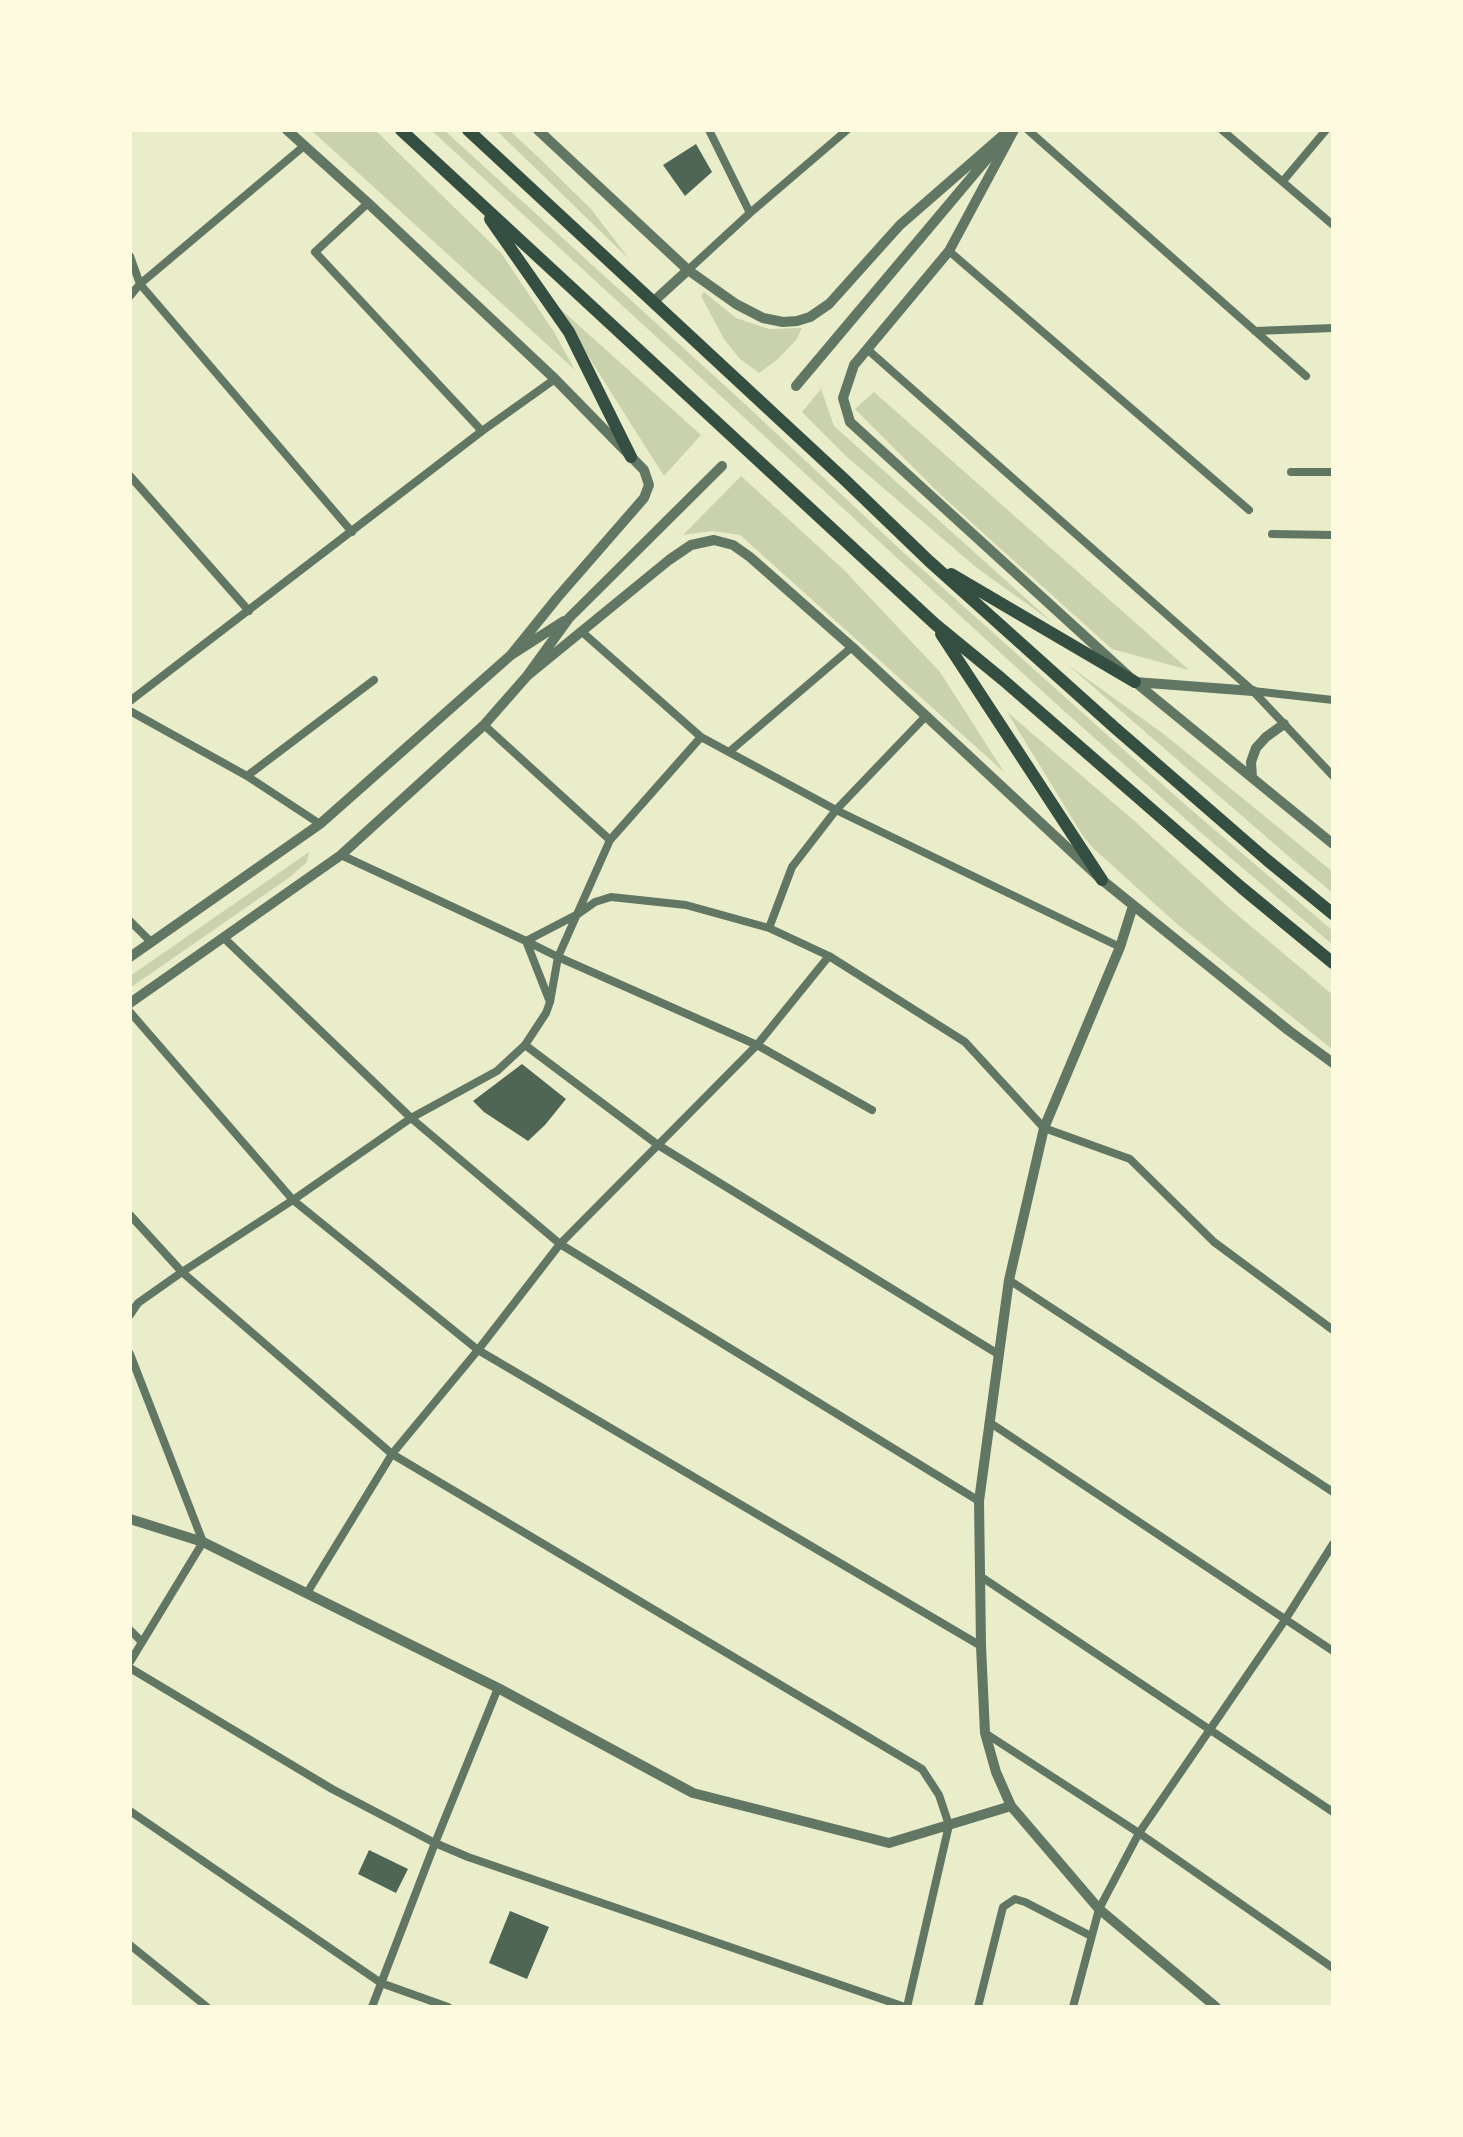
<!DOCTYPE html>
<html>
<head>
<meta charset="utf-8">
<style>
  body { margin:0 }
  #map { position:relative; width:1463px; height:2137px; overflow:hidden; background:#e9edc9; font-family:Signika,sans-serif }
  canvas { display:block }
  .frame { position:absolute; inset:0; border:132px solid #fefae0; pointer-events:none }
</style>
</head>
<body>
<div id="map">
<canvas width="1463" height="2137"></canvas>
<div class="frame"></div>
</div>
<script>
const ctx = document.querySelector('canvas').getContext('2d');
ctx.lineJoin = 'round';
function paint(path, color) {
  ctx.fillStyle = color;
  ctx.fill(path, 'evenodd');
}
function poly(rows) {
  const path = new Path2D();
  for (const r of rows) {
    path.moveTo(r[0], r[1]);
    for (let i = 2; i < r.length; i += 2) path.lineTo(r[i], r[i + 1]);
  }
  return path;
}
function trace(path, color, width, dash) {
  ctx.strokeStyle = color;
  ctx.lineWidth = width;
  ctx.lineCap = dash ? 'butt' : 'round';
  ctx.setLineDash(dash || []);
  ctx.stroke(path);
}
paint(poly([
  [311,130,375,130,501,253,554,332,575,370],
  [431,130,444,130,746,405,904,553,1181,801,1333,931,1333,945,1199,831,1054,702],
  [496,130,509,130,537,156,592,210,629,259],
  [704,292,736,318,769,329,802,328,796,340,777,360,759,373,740,359,724,339,701,296],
  [556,305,701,435,664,476,626,416],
  [821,389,834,426,1052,622,977,568,847,457,802,412],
  [874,392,1189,670,1112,649,942,496,855,409],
  [741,476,844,570,940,672,1004,772,740,535,712,531,683,535],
  [1068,665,1165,735,1333,872,1333,893,1294,861],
  [1007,712,1130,817,1234,912,1333,995,1333,1050,1177,924,1093,848,1083,836],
  [309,852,307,862,290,877,130,988,130,976]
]), '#cad2ad');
paint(poly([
  [696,144,712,172,685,196,663,165],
  [522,1064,566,1099,545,1125,528,1141,484,1112,473,1101],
  [369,1850,408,1869,396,1893,358,1874],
  [510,1911,549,1927,527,1979,489,1963]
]), '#4f6655');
trace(poly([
  [709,130,750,213],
  [1028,130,1306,376],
  [1222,130,1333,225],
  [1283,181,1326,130],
  [368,203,315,252,482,431],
  [949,251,1249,510],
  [130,256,140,284,352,532],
  [688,270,750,213,847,130],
  [130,296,140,284,304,146],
  [1255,331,1333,328],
  [867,349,1253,691,1333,700],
  [1291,472,1333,472],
  [130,476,249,611],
  [1272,534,1333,535],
  [581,631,701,737,836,810,1120,947],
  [1253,691,1333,776],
  [130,701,482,431,555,379],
  [130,711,247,776,320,824],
  [484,725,610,840],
  [729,752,852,647],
  [247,776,374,680],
  [341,855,526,941,558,957,757,1045,872,1110],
  [130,921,151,942],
  [769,928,792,867,836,810,925,717],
  [224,938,411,1118,560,1244,979,1501],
  [550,1002,526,941,578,914,595,902,611,897,686,905,769,928,829,956,965,1042,1044,1128,1130,1159,1214,1242,1333,1330],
  [130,1012,293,1200,478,1350,981,1646],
  [525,1045,658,1145,998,1354],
  [130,1215,182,1272,392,1454,922,1769,939,1795,949,1825,907,2007],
  [1009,1280,1333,1492],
  [130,1315,138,1303,182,1272,293,1200,411,1118,497,1071,525,1045,546,1013,550,1002,558,957,610,840,701,737],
  [130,1354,203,1542,130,1662],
  [989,1422,1333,1651],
  [980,1576,1333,1812],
  [307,1593,392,1454,478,1350,560,1244,757,1045,829,956],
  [130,1630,142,1642],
  [130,1668,332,1789,435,1843,468,1857,905,2007],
  [985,1733,1139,1833,1333,1968],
  [130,1811,381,1983,448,2007],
  [130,1945,207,2007],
  [372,2007,435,1843,498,1688],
  [978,2007,1003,1907,1015,1899,1025,1902,1091,1936],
  [1073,2007,1099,1909,1139,1833,1285,1620,1333,1544]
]), '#617663', 8);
trace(poly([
  [287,130,368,203,555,379,644,470,649,485,644,498,557,598,511,655],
  [538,130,688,270,736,304,763,318,783,322,797,321,810,317,829,304,900,225,1009,130],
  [1014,130,949,251,854,365,843,398,850,422,1135,682,1333,844],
  [654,301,688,270],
  [796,386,997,147],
  [527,676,669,560,691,545,714,540,733,545,750,557,852,647,1102,880,1288,1030,1333,1063],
  [1135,682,1253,691],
  [1252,777,1251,762,1256,748,1266,737,1284,724],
  [1133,906,1120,947,1044,1128,1009,1280,979,1501,981,1646,985,1733,996,1772,1011,1806,1099,1909,1216,2007],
  [130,957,320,824,511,655,564,621],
  [130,1003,341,855,484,725,527,676,569,618,722,466],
  [130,1519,203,1542,498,1688,693,1793,889,1843,1011,1806]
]), '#617663', 10);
trace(poly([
  [401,130,935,624,1002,679,1242,888,1333,963],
  [468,130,845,480,929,561,1114,727,1267,860,1333,914],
  [490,219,569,332,631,457],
  [951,574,1135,682],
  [941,634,1102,880]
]), '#344e41', 12);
</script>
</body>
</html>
